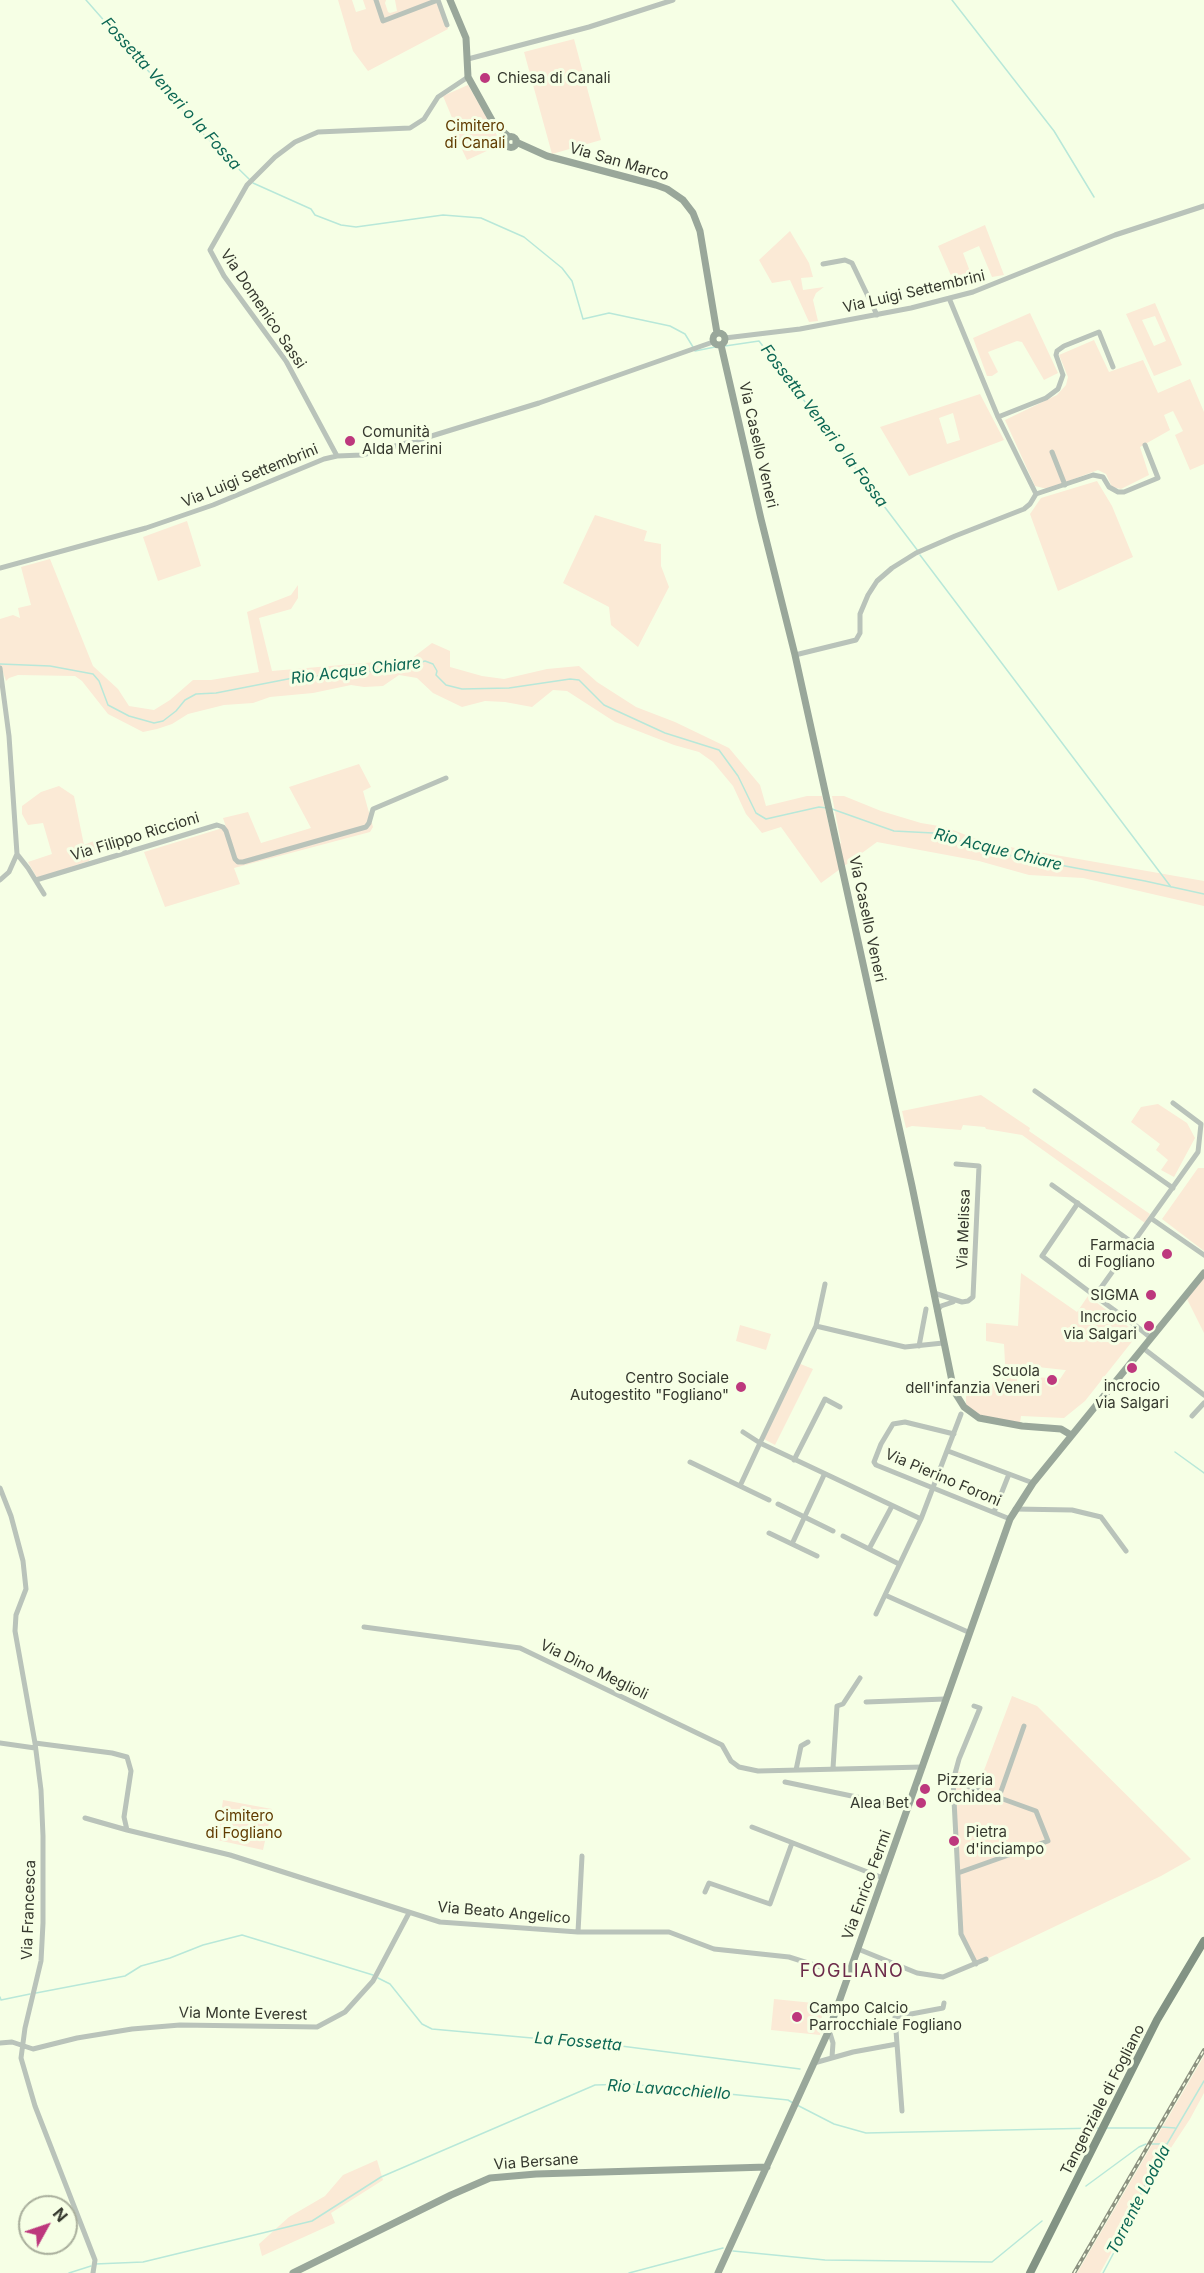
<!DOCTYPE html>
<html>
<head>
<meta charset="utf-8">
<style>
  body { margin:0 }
  #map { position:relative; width:1204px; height:2273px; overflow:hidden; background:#f6ffe5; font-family:Inter,sans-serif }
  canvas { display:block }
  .north { position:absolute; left:18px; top:2195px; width:60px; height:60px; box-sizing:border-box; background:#f6ffe5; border:2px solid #a9af9c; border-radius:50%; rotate:50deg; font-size:16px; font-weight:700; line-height:24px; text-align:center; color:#35382e }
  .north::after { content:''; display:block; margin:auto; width:21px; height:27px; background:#bd387d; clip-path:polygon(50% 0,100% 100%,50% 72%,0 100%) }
</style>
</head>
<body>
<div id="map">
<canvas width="1204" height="2273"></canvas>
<div class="north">N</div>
</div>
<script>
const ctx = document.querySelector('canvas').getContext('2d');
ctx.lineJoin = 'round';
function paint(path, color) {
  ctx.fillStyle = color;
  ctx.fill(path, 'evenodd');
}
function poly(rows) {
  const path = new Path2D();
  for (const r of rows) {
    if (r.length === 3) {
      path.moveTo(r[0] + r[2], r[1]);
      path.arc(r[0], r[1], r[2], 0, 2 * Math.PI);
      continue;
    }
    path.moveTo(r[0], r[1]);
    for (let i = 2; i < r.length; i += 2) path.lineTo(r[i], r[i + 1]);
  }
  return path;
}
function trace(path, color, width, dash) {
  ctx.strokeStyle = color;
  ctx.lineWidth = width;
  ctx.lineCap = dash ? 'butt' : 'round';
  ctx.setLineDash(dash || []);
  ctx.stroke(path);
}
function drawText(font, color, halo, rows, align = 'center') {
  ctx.font = font + ' Inter,sans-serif';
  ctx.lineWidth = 6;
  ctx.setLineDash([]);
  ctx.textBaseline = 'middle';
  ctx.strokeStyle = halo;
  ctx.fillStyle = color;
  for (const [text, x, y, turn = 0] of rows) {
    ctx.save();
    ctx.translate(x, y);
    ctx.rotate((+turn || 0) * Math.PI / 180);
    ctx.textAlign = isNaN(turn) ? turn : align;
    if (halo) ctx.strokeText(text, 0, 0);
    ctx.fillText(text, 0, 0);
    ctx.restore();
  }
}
paint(poly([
  [338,0,352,0,356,12,366,9,363,0,386,0,385,3,388,12,390,13,397,11,395,0,438,0,448,29,368,71,353,51],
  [574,39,601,140,552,154,524,52],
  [468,85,502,144,467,160,449,122,453,120,443,96],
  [985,225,1004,275,992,277,979,246,963,253,974,282,956,287,938,246],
  [790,231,809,263,813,277,801,278,803,290,824,287,816,293,813,300,818,321,809,322,790,280,772,283,759,260],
  [1155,303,1182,365,1154,376,1126,314],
  [1155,316,1166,341,1154,346,1142,320],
  [1030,313,1058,373,1044,380,1022,342,1017,341,988,352,998,372,992,376,987,376,973,338],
  [1094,340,1109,372,1143,360,1158,393,1190,379,1204,412,1204,464,1190,470,1175,435,1183,431,1173,411,1164,415,1170,430,1140,447,1149,475,1121,489,1112,487,1106,474,1098,470,1047,489,1035,486,1005,420,1057,395,1066,385,1068,377,1059,355],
  [980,394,1004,440,909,476,880,427],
  [953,413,960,440,947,444,939,418],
  [1097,481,1112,506,1133,557,1058,591,1030,514,1041,498],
  [595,515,644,530,647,531,644,541,661,544,661,566,669,587,638,647,611,625,609,607,563,583],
  [187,521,201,566,158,581,143,537],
  [50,559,93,666,118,689,129,706,154,710,170,700,193,680,211,680,259,672,247,612,291,595,298,585,298,598,291,609,259,618,272,671,411,659,432,643,450,651,450,667,482,676,504,679,547,669,579,666,597,682,636,707,675,722,729,748,760,785,766,806,807,796,822,796,834,847,841,843,832,796,844,796,881,811,921,823,945,827,987,843,1204,881,1204,906,1083,878,1029,875,979,861,877,842,821,883,781,827,762,833,746,814,733,786,713,762,699,752,674,745,615,722,567,691,553,690,532,707,505,702,485,701,462,707,433,693,417,678,399,675,383,686,364,687,351,685,313,693,270,697,253,703,224,705,188,714,172,724,157,729,143,732,108,714,82,681,75,676,18,675,9,678,6,681,3,672,0,670,0,619,13,615,20,618,18,608,31,605,21,567],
  [359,764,371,787,363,791,373,827,370,832,234,868,240,884,165,907,144,852,226,827,223,818,248,812,261,843,311,828,289,787],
  [59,786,74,796,84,845,101,838,89,861,37,878,28,862,52,854,43,823,28,825,22,814,22,806,41,792],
  [981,1095,1030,1128,1029,1131,1150,1214,1145,1223,1022,1135,986,1129,985,1127,963,1125,961,1130,912,1126,906,1128,902,1111],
  [1158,1104,1187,1123,1195,1138,1174,1177,1161,1170,1168,1160,1156,1150,1160,1144,1131,1122,1141,1107],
  [1198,1168,1204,1168,1204,1251,1162,1219],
  [1021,1273,1077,1312,1088,1296,1138,1334,1085,1401,1064,1418,1021,1416,1020,1423,980,1415,966,1406,966,1393,973,1393,975,1380,1001,1386,1005,1363,1004,1344,986,1341,986,1323,1018,1326],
  [1010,1364,1065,1370,1066,1370,1060,1379,1037,1377,1034,1395,1016,1392,1017,1379,1008,1377],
  [1204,1278,1204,1333,1187,1299],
  [740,1325,771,1334,766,1350,736,1341],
  [798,1363,813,1369,775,1445,762,1438],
  [1012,1696,1037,1706,1191,1859,1161,1876,976,1964,961,1934,953,1781,955,1770,980,1781],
  [223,1800,272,1809,263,1850,217,1840],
  [774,1999,823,2004,820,2035,771,2030],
  [1204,2056,1204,2093,1190,2119,1159,2166,1100,2273,1077,2273],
  [377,2160,383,2180,331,2213,335,2223,262,2256,259,2244,289,2217,325,2196,343,2175]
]), '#fbead6');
trace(poly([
  [86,0,208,139,249,179],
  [952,0,1054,131,1094,197],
  [253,183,311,209,315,215,341,225,356,227,443,215,481,218,524,237,562,268,572,281,583,319,609,313,670,326,685,334,693,347],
  [725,346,759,341,918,551],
  [695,351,720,346],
  [920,555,1171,887],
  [0,664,50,666,93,674,99,681,108,705,129,716,154,723,163,721,176,711,185,700,196,694,216,693,293,678,401,669,425,661,433,664,437,671,436,675,446,685,462,689,509,688,570,679,579,680,604,705,665,733,719,750,738,776,756,813,766,819,819,807,827,808],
  [832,809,894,831,933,833,1012,856,1145,881,1204,894],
  [1175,1452,1204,1473],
  [378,1978,390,1984,422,2024,432,2029,621,2046,800,2069],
  [36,1993,125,1976,141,1966,170,1958,203,1945,242,1935,373,1975],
  [0,1997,1,2000,30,1994],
  [797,2105,834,2124,866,2133,1098,2128],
  [1161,2127,1175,2128],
  [1106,2128,1156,2128],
  [1152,2144,1166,2144],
  [1086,2186,1139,2147,1146,2144],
  [733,2251,825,2260,992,2262,1042,2221],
  [95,2264,143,2262,312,2221,381,2177,595,2085,630,2084,788,2100,793,2103],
  [69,2273,91,2266],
  [629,2273,723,2248],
  [1103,2273,1120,2241,1150,2173,1204,2081]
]), '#b8e8d9', 1.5);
trace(poly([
  [376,0,383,21,438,0],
  [438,0,447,25],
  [468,59,589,27,673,0],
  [823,264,845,260,852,263,877,315],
  [725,338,800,329,911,308,973,292,1115,235,1204,206],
  [998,417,1046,398,1058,389,1063,375,1056,355,1057,351,1064,346,1099,332,1113,367],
  [1052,452,1065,485],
  [337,456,286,361,224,276,210,250,247,185,275,157,295,142,318,132,410,128,424,119,438,97,468,77],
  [1036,494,1093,475,1103,477,1109,487,1118,492,1124,492,1158,478,1145,445],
  [0,568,146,528,213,505,324,459,337,456,362,455,425,438,539,403,713,342],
  [795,655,856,640,860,633,860,614,868,595,877,581,892,568,916,553,955,536,1024,509,1030,504,1036,494,998,417,949,298],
  [0,668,9,736,17,854,9,872,0,880],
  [17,854,28,868,44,894],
  [36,880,217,825,223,827,226,831,235,859,238,862,243,862,366,827,369,823,373,809,446,778],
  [1035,1091,1173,1188],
  [1052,1185,1133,1243],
  [1078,1203,1042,1256,1095,1296,1198,1152,1201,1124,1173,1103],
  [1152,1219,1204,1255],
  [934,1293,962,1302,968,1301,973,1297,979,1166,956,1164],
  [1095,1296,1132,1323],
  [937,1311,941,1306,953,1302],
  [1135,1325,1151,1338],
  [816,1326,825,1284],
  [919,1346,926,1309],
  [1143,1348,1204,1395],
  [1192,1416,1204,1403],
  [743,1432,760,1443,816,1326,905,1347,943,1343],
  [954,1434,905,1422,893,1424,881,1444,874,1462,876,1465,1010,1519],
  [948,1451,1033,1483],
  [794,1460,825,1399,840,1407],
  [690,1462,769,1500],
  [740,1486,760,1443,921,1519],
  [0,1488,11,1516,23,1561,26,1589,16,1615,15,1631,35,1743,41,1790,43,1836,43,1923,41,1961,25,2028,21,2058,35,2106,95,2260,93,2273],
  [778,1504,833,1531],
  [1015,1509,1072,1510,1101,1517,1126,1551],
  [994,1512,1009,1474],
  [769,1533,817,1556],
  [843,1536,899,1564],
  [792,1544,824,1475],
  [869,1549,892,1506],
  [885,1595,968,1632],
  [876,1614,921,1519,961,1414],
  [364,1627,520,1648,722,1745,731,1761,739,1767,758,1771,923,1767],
  [866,1702,945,1699],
  [974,1706,980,1708,959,1759,953,1781,961,1934,976,1964],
  [0,1743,35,1748],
  [35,1743,112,1753,127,1757,131,1771,124,1817,127,1830,230,1855,440,1922,578,1932,669,1932,714,1949,789,1957,849,1976],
  [833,1768,837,1706,843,1704,860,1678],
  [796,1770,801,1746,808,1742],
  [953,1781,1036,1811,1048,1841,958,1873],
  [785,1782,909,1808],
  [999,1797,1024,1726],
  [85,1818,127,1830],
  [752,1827,883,1878],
  [705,1892,709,1883,770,1904,792,1843],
  [578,1932,582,1856],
  [858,1949,917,1973,943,1977,986,1959],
  [829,2030,833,2043,832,2057],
  [0,2043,12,2042,33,2049,77,2038,132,2029,180,2025,317,2027,345,2012,373,1981,409,1913],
  [897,2044,902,2111],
  [814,2063,853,2052,897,2044,895,2017,943,2008,944,2003]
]), '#b9c3ba', 5);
trace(poly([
  [450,0,466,38,468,77,494,124,509,137],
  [511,142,5.5],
  [516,142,547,156,656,185,667,189,683,200,693,213,700,231,717,333],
  [719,339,6],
  [721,345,761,519,795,655,912,1186,954,1391,964,1407,979,1418,1022,1426,1061,1429,1071,1435],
  [293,2273,451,2195,490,2178,536,2174,767,2167],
  [718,2273,829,2030,1010,1519,1033,1483,1204,1273]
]), '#99a79a', 7);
trace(poly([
  [1030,2273,1157,2020,1204,1941]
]), '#829384', 8);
const rail = poly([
  [1074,2273,1204,2050]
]);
trace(rail, '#8c9280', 4);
trace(rail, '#f6ffe5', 1.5, [4.5]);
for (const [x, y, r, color] of [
  [485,78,6,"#bd387d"],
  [350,441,6,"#bd387d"],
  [1167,1254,6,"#bd387d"],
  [1151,1295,6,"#bd387d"],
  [1149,1326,6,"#bd387d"],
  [1132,1368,6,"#bd387d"],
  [1052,1380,6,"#bd387d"],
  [741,1387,6,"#bd387d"],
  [925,1789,6,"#bd387d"],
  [921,1803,6,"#bd387d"],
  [954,1841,6,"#bd387d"],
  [797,2017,6,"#bd387d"]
]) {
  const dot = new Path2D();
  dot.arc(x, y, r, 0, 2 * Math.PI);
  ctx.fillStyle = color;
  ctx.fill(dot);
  trace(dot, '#f6ffe5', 2);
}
drawText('15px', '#35382e', '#f6ffe5', [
  ["Chiesa di Canali",497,78,"left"],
  ["Comunità",362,432,"left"],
  ["Alda Merini",362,449,"left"],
  ["Farmacia",1155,1245],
  ["di Fogliano",1155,1262],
  ["SIGMA",1139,1295],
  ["Incrocio",1137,1317],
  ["via Salgari",1137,1334],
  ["Scuola",1040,1371],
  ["dell'infanzia Veneri",1040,1388],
  ["Centro Sociale",729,1378],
  ["Autogestito \"Fogliano\"",729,1395],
  ["incrocio",1132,1386,"center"],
  ["via Salgari",1132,1403,"center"],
  ["Pizzeria",937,1780,"left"],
  ["Orchidea",937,1797,"left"],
  ["Alea Bet",909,1803],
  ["Pietra",966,1832,"left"],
  ["d'inciampo",966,1849,"left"],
  ["Campo Calcio",809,2008,"left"],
  ["Parrocchiale Fogliano",809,2025,"left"]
], 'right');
drawText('15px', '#603b00', '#f6ffe5', [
  ["Cimitero",475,126],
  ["di Canali",475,143],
  ["Cimitero",244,1816],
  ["di Fogliano",244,1833]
]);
drawText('15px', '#35382e', '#f6ffe5', [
  ["Via San Marco",619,162,16],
  ["Via Luigi Settembrini",914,292,-13],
  ["Via Domenico Sassi",263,309,56],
  ["Via Casello Veneri",758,445,77],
  ["Via Luigi Settembrini",250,476,-22],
  ["Via Filippo Riccioni",135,837,-17],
  ["Via Casello Veneri",867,919,78],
  ["Via Melissa",964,1229,-88],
  ["Via Pierino Foroni",943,1478,23],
  ["Via Dino Meglioli",594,1670,26],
  ["Via Enrico Fermi",867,1885,-70],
  ["Via Francesca",29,1910,-88],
  ["Via Beato Angelico",504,1913,5],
  ["Via Monte Everest",243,2014,1],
  ["Tangenziale di Fogliano",1103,2100,-63],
  ["Via Bersane",536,2162,-4]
]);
drawText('italic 16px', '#0c6754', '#f6ffe5', [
  ["Fossetta Veneri o la Fossa",171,94,48],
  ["Fossetta Veneri o la Fossa",824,426,53],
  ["Rio Acque Chiare",356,671,-7],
  ["Rio Acque Chiare",998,850,14],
  ["La Fossetta",578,2042,5],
  ["Rio Lavacchiello",669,2090,4],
  ["Torrente Lodola",1139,2200,-63]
]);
ctx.letterSpacing = '1.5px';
drawText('18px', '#6c2b4a', '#f6ffe5', [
  ["FOGLIANO",852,1972]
]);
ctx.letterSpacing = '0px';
</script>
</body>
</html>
